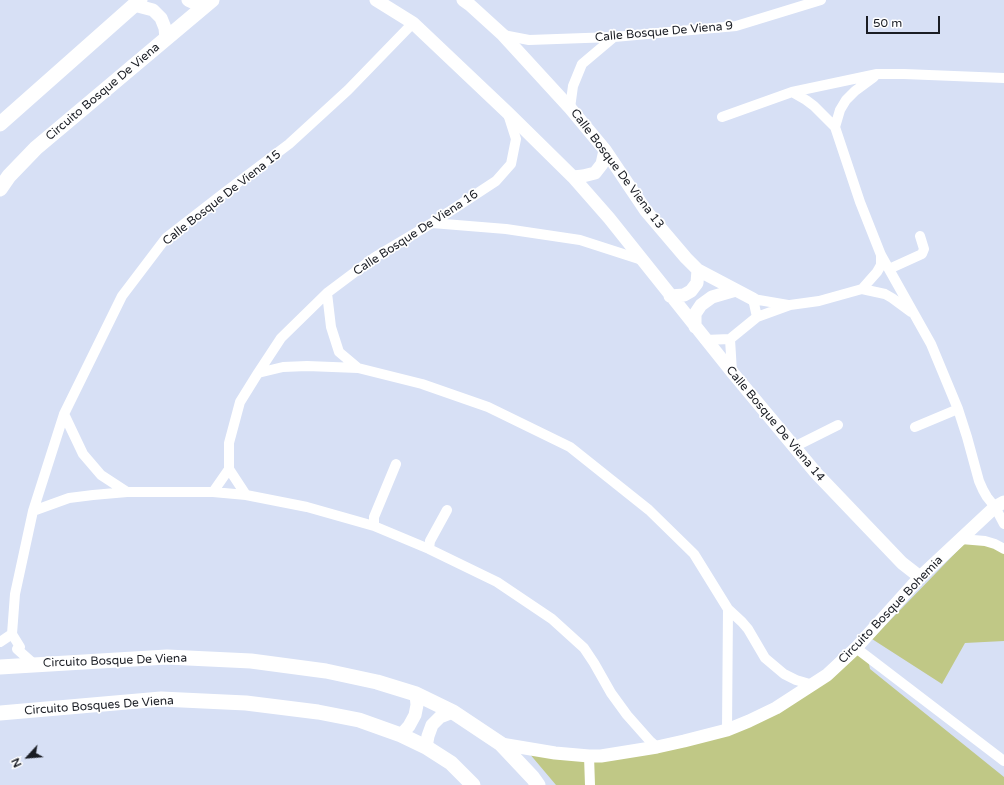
<!DOCTYPE html>
<html>
<head>
<meta charset="utf-8">
<style>
  body { margin:0 }
  #map { position:relative; width:1004px; height:785px; overflow:hidden; background:#d7e0f5; font-family:"Varela Round",sans-serif }
  canvas { display:block }
  .north { position:absolute; left:8px; top:737px; width:40px; height:40px; -webkit-text-stroke:3px #fff; paint-order:stroke; rotate:244deg; font-size:11px; font-weight:700; line-height:16px; text-align:center; color:#1a1d24 }
  .north::after { content:''; display:block; margin:auto; width:14px; height:18px; background:#1a1d24; clip-path:polygon(50% 0,100% 100%,50% 72%,0 100%) }
  .scale { position:absolute; left:866px; top:16px; width:74px; height:18px; box-sizing:border-box; border:2px solid #1a1d24; border-top:0; padding-left:5px; font-size:12px; line-height:14px; white-space:nowrap; color:#1a1d24; -webkit-text-stroke:3px #fff; paint-order:stroke }
</style>
</head>
<body>
<div id="map">
<canvas width="1004" height="785"></canvas>
<div class="north">N</div>
<div class="scale">50 m</div>
</div>
<script>
const ctx = document.querySelector('canvas').getContext('2d');
ctx.lineJoin = 'round';
function paint(path, color) {
  ctx.fillStyle = color;
  ctx.fill(path, 'evenodd');
}
function poly(rows) {
  const path = new Path2D();
  for (const r of rows) {
    path.moveTo(r[0], r[1]);
    for (let i = 2; i < r.length; i += 2) path.lineTo(r[i], r[i + 1]);
  }
  return path;
}
function trace(path, color, width, dash) {
  ctx.strokeStyle = color;
  ctx.lineWidth = width;
  ctx.lineCap = dash ? 'butt' : 'round';
  ctx.setLineDash(dash || []);
  ctx.stroke(path);
}
function drawText(font, color, halo, rows, align = 'center') {
  ctx.font = font + ' "Varela Round",sans-serif';
  ctx.lineWidth = 3.5;
  ctx.setLineDash([]);
  ctx.textBaseline = 'middle';
  ctx.strokeStyle = halo;
  ctx.fillStyle = color;
  for (const [text, x, y, turn = 0] of rows) {
    ctx.save();
    ctx.translate(x, y);
    ctx.rotate((+turn || 0) * Math.PI / 180);
    ctx.textAlign = isNaN(turn) ? turn : align;
    if (halo) ctx.strokeText(text, 0, 0);
    ctx.fillText(text, 0, 0);
    ctx.restore();
  }
}
paint(poly([
  [967,541,1004,550,1004,641,965,643,942,684,872,639],
  [856,653,868,659,870,669,1004,777,1004,785,556,785,523,746,589,759,755,722]
]), '#c0c886');
trace(poly([
  [503,35,529,40,585,38,614,37,736,26,821,0],
  [792,92,806,100,814,106,835,127,860,202,881,255,931,344,958,409,967,437,979,481,983,490,987,497,995,507,1004,524],
  [570,108,573,86,582,64,614,37],
  [722,117,792,92,877,74,904,74,1004,78],
  [835,127,840,110,846,100,855,91,874,77],
  [432,223,506,229,580,240,642,260],
  [889,269,922,254,924,249,920,236],
  [862,289,877,272,881,265,881,255],
  [327,293,331,327,339,352,358,368,422,384,488,407,570,447,649,510,694,554,728,609,727,730],
  [757,317,753,299,788,305],
  [730,339,732,372],
  [705,340,730,339,757,317,790,305,819,301,862,289,885,294,892,298,911,312],
  [258,373,283,367,307,366,358,368],
  [64,414,83,454,101,475,127,492],
  [915,427,958,409],
  [794,447,838,425],
  [213,492,229,469],
  [246,495,229,469,229,443,240,402,258,373,281,338,327,293,375,257,432,223,496,181,511,164,516,139,508,114],
  [33,511,69,498,93,495,127,492,213,492,246,495,307,507,374,526,429,549,497,582,552,619,584,648,594,663,611,693,627,715,650,741,657,747],
  [374,526,374,517,396,464],
  [961,539,985,541,995,544,1004,549],
  [429,549,430,541,447,510],
  [728,609,742,622,748,629,765,658,784,674,796,680,813,685],
  [0,642,12,634],
  [856,648,1004,761],
  [35,665,17,649,20,647,12,634,15,594,33,511,64,414,122,296,166,238,224,193,289,144,348,90,413,23],
  [589,756,590,785]
]), '#fff', 10);
trace(poly([
  [188,0,203,7],
  [376,0,413,23,508,113,573,177,609,218,732,372,816,473,902,563,920,577],
  [463,0,470,5,503,35,570,108,605,150,646,211,686,258,698,270,753,299],
  [134,5,153,10,161,18,165,28,166,39],
  [573,177,583,176,595,173,602,164,605,150],
  [670,296,684,295,691,291,697,283,698,270],
  [695,327,695,314,701,305,712,297,736,290],
  [401,735,409,726,415,715,417,705,416,694],
  [501,744,555,753,589,756,601,756,657,747,684,741,727,730,749,721,776,708,827,675,856,648,920,577,995,507,1004,502],
  [426,747,428,736,432,725,440,717,453,712]
]), '#fff', 13);
trace(poly([
  [0,124,140,0],
  [0,189,9,176,36,148,212,0],
  [0,667,167,657,251,661,326,671,377,682,416,694,453,712,501,744,533,778,538,785],
  [0,713,161,699,246,703,318,712,359,720,401,735,426,747,451,763,473,785]
]), '#fff', 15);
drawText('12px', '#1a1d24', '#fff', [
  ["Calle Bosque De Viena 9",664,32,-5],
  ["Circuito Bosque De Viena",103,92,-40],
  ["Calle Bosque De Viena 13",617,169,53],
  ["Calle Bosque De Viena 15",222,198,-38],
  ["Calle Bosque De Viena 16",416,233,-33],
  ["Calle Bosque De Viena 14",775,424,50],
  ["Circuito Bosque Bohemia",891,610,-46],
  ["Circuito Bosque De Viena",115,661,-2],
  ["Circuito Bosques De Viena",99,706,-4]
]);
</script>
</body>
</html>
